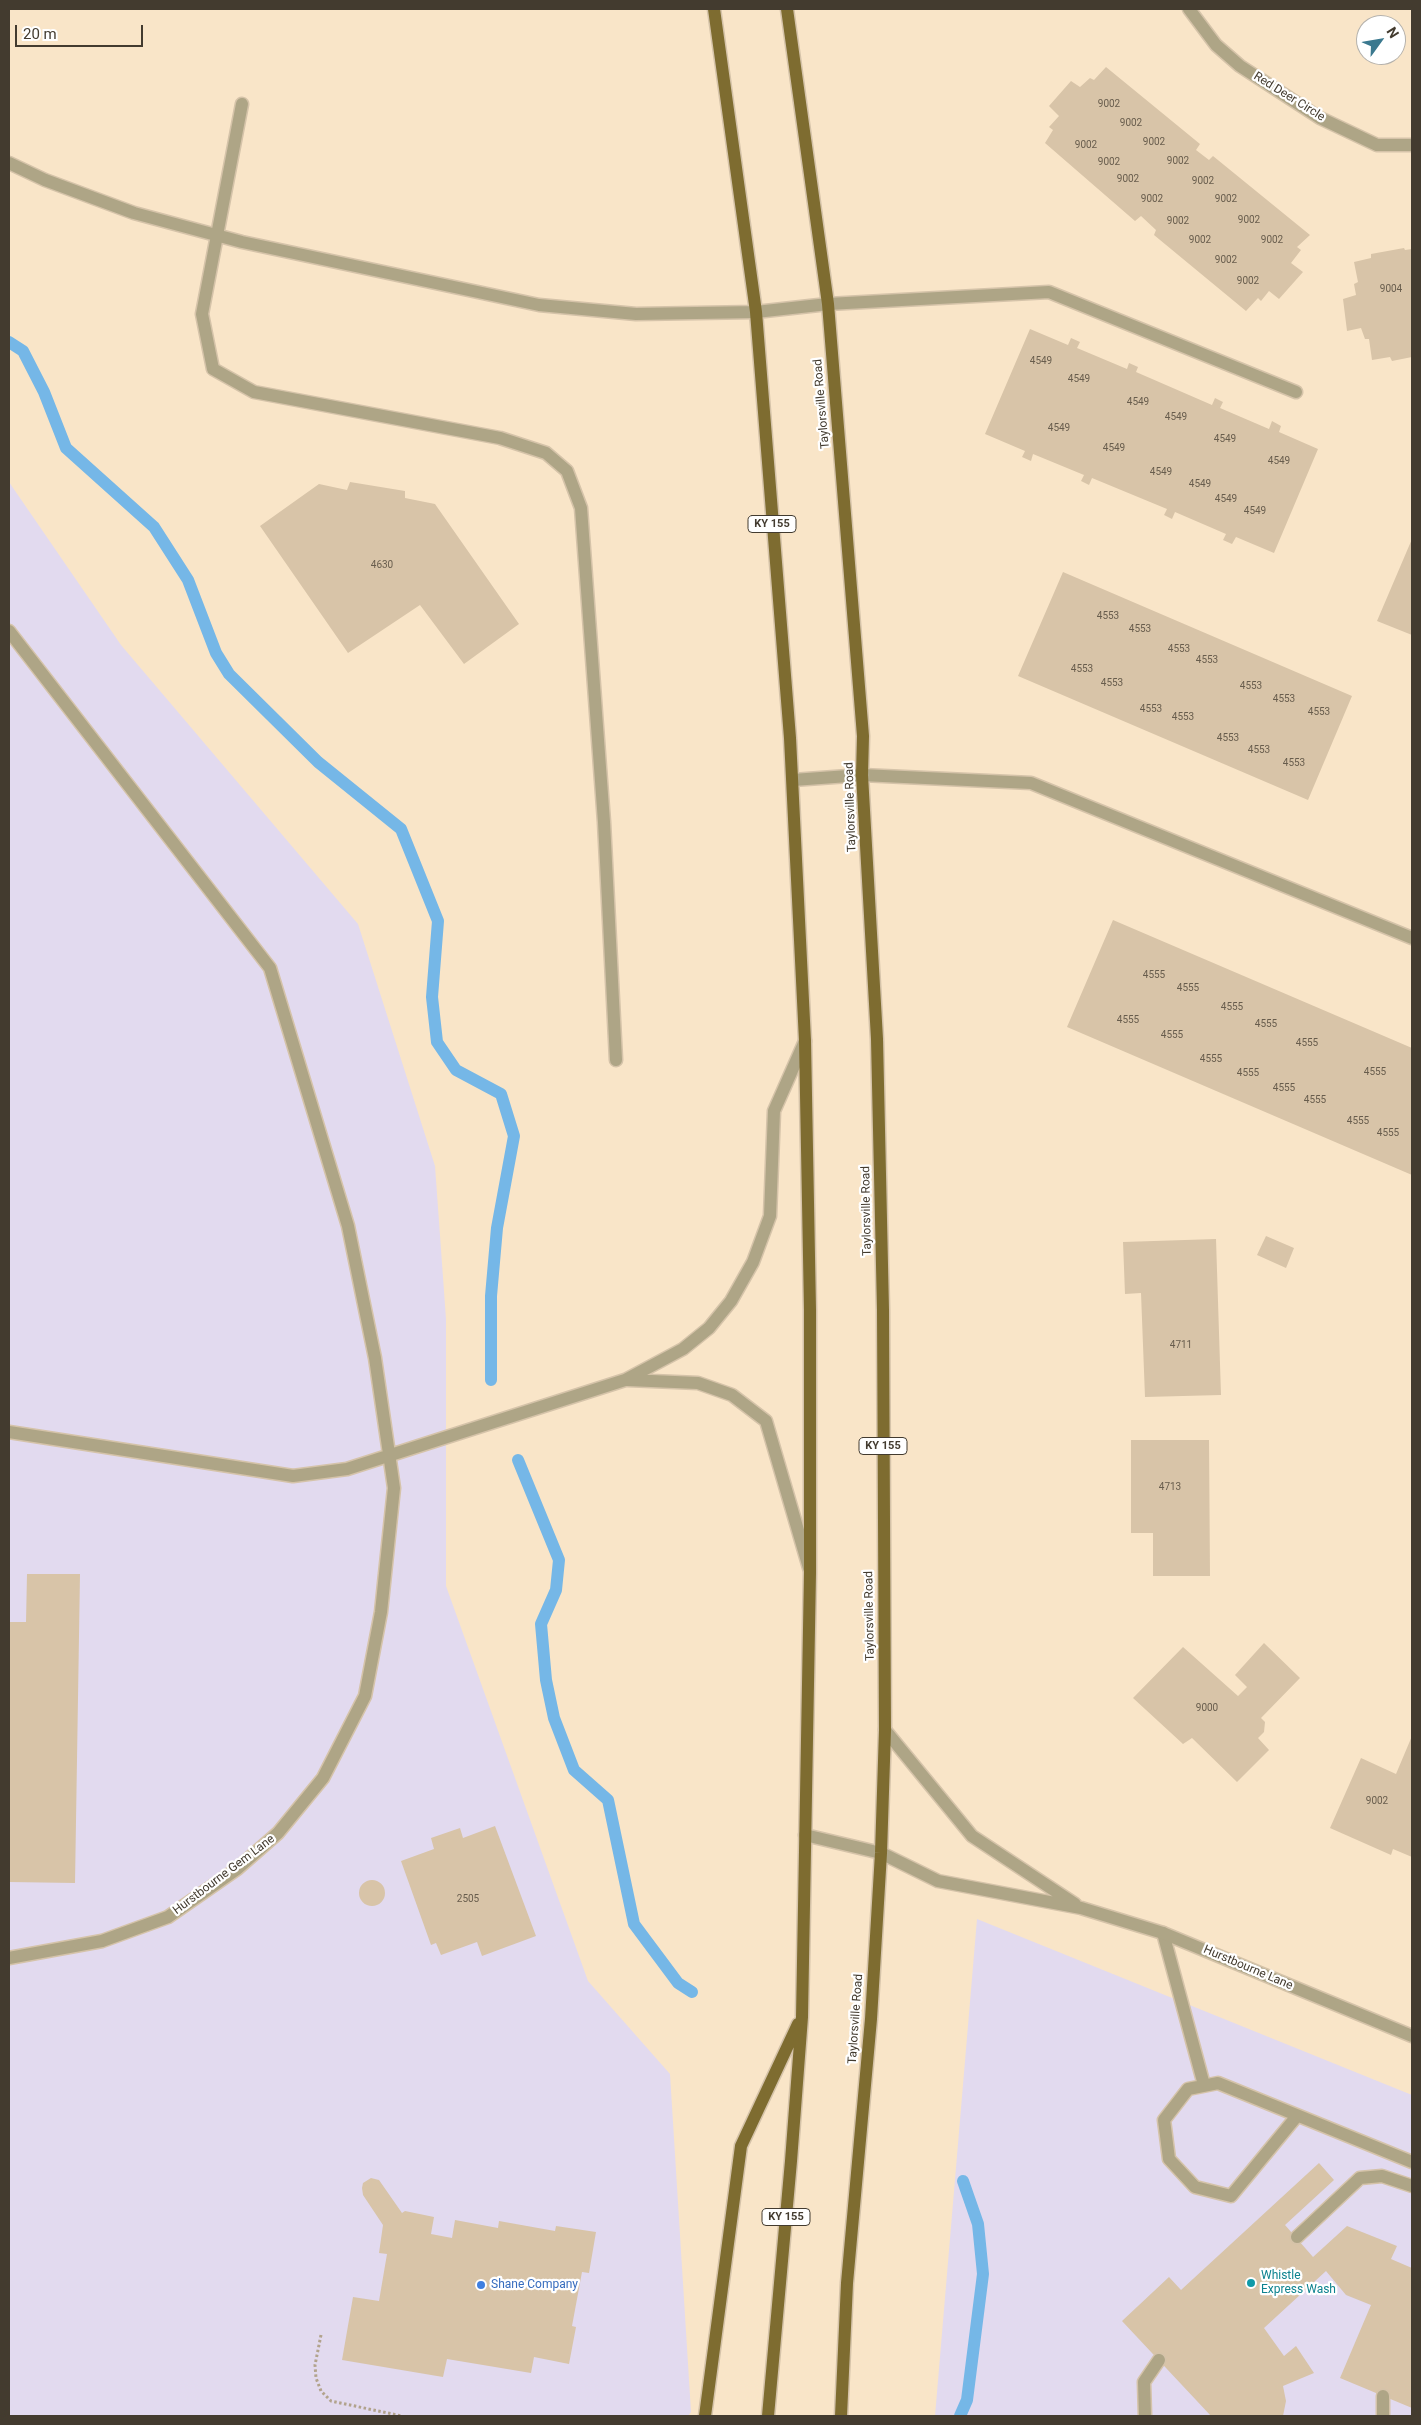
<!DOCTYPE html>
<html>
<head>
<meta charset="utf-8">
<style>
  body { margin:0 }
  #map { position:relative; width:1421px; height:2425px; overflow:hidden; background:#f9e5c8; font-family:Roboto,sans-serif }
  canvas { display:block }
  .frame { position:absolute; inset:0; border:10px solid #433b2f; pointer-events:none }
  .north { position:absolute; left:1356px; top:15px; width:50px; height:50px; box-sizing:border-box; background:#fff; border:1px solid #b4b1ac; border-radius:50%; rotate:58deg; font-size:14px; font-weight:700; line-height:20px; text-align:center; color:#433b2f }
  .north::after { content:''; display:block; margin:auto; width:18px; height:22px; background:#3b798f; clip-path:polygon(50% 0,100% 100%,50% 72%,0 100%) }
  .scale { position:absolute; left:15px; top:25px; width:128px; height:22px; box-sizing:border-box; border:2px solid #433b2f; border-top:0; padding-left:6px; font-size:15px; line-height:18px; white-space:nowrap; color:#433b2f; -webkit-text-stroke:4px #fff; paint-order:stroke }
</style>
</head>
<body>
<div id="map">
<canvas width="1421" height="2425"></canvas>
<div class="frame"></div>
<div class="north">N</div>
<div class="scale">20 m</div>
</div>
<script>
const ctx = document.querySelector('canvas').getContext('2d');
ctx.lineJoin = 'round';
function paint(path, color) {
  ctx.fillStyle = color;
  ctx.fill(path, 'evenodd');
}
function poly(rows) {
  const path = new Path2D();
  for (const r of rows) {
    if (r.length === 3) {
      path.moveTo(r[0] + r[2], r[1]);
      path.arc(r[0], r[1], r[2], 0, 2 * Math.PI);
      continue;
    }
    path.moveTo(r[0], r[1]);
    for (let i = 2; i < r.length; i += 2) path.lineTo(r[i], r[i + 1]);
  }
  return path;
}
function trace(path, color, width, dash) {
  ctx.strokeStyle = color;
  ctx.lineWidth = width;
  ctx.lineCap = dash ? 'butt' : 'round';
  ctx.setLineDash(dash || []);
  ctx.stroke(path);
}
function drawText(font, color, halo, rows, align = 'center') {
  ctx.font = font + ' Roboto,sans-serif';
  ctx.lineWidth = 4.5;
  ctx.setLineDash([]);
  ctx.textBaseline = 'middle';
  ctx.strokeStyle = halo;
  ctx.fillStyle = color;
  for (const [text, x, y, turn = 0] of rows) {
    ctx.save();
    ctx.translate(x, y);
    ctx.rotate((+turn || 0) * Math.PI / 180);
    ctx.textAlign = isNaN(turn) ? turn : align;
    if (halo) ctx.strokeText(text, 0, 0);
    ctx.fillText(text, 0, 0);
    ctx.restore();
  }
}
paint(poly([
  [9,482,121,645,358,924,435,1166,446,1319,446,1586,588,1981,670,2074,691,2412,688,2416,9,2416],
  [977,1919,1412,2095,1412,2416,935,2416]
]), '#e2daef');
trace(poly([
  [9,342,23,351,44,392,66,448,154,527,188,580,216,653,229,674,318,762,401,829,438,921,432,997,437,1042,456,1070,501,1094,514,1136,497,1228,491,1296,491,1380],
  [518,1460,559,1560,556,1590,541,1624,546,1680,554,1718,574,1770,608,1800,634,1924,678,1983,692,1992],
  [960,2416,967,2400,983,2274,978,2224,963,2181]
]), '#75b7e7', 12);
paint(poly([
  [1106,67,1200,144,1196,150,1209,160,1213,156,1310,235,1297,247,1301,250,1291,263,1303,272,1279,299,1269,291,1261,301,1258,298,1246,311,1154,235,1156,230,1141,216,1135,221,1045,143,1053,130,1049,127,1059,116,1049,106,1071,81,1080,87,1090,78,1094,80],
  [1404,248,1405,250,1412,249,1412,357,1392,361,1390,357,1372,360,1369,339,1365,339,1361,328,1347,331,1343,299,1356,295,1354,284,1358,282,1354,262,1371,258,1371,254],
  [1030,329,1068,345,1071,338,1080,342,1077,348,1127,369,1129,363,1138,367,1136,372,1212,405,1215,398,1223,402,1220,408,1269,429,1272,421,1281,426,1279,432,1318,449,1274,553,1236,537,1232,544,1223,540,1226,534,1175,512,1172,519,1164,515,1167,509,1092,478,1089,485,1081,481,1084,475,1033,454,1031,461,1022,457,1025,451,985,434],
  [350,482,405,491,405,498,435,504,519,624,464,664,420,605,348,653,260,526,319,484,347,490],
  [1412,539,1412,635,1377,621],
  [1063,572,1352,696,1308,800,1018,676],
  [1113,920,1412,1048,1412,1175,1067,1027],
  [1266,1236,1294,1248,1286,1268,1257,1255],
  [1216,1239,1221,1395,1145,1397,1141,1293,1125,1294,1123,1242],
  [1131,1440,1209,1440,1210,1576,1153,1576,1153,1533,1131,1533],
  [27,1574,80,1574,75,1883,9,1882,9,1622,26,1622],
  [1264,1643,1300,1678,1261,1718,1265,1722,1264,1732,1258,1738,1269,1750,1237,1782,1192,1738,1183,1744,1133,1698,1183,1647,1238,1696,1247,1687,1235,1675],
  [1412,1736,1412,1857,1393,1849,1391,1855,1330,1828,1361,1758,1396,1774],
  [495,1826,536,1936,482,1956,477,1942,441,1955,436,1943,431,1945,401,1861,434,1849,431,1838,460,1828,463,1838],
  [372,1893,13],
  [1319,2163,1334,2180,1285,2225,1313,2257,1347,2226,1397,2246,1391,2259,1412,2268,1412,2408,1340,2378,1371,2305,1346,2295,1326,2271,1264,2328,1284,2356,1296,2346,1314,2373,1283,2386,1286,2401,1283,2416,1211,2416,1122,2321,1169,2277,1181,2290],
  [371,2178,379,2180,402,2213,405,2211,434,2217,431,2234,452,2238,455,2220,498,2228,499,2221,555,2231,556,2226,596,2232,589,2273,582,2272,572,2326,576,2327,569,2364,534,2357,531,2373,447,2359,443,2377,342,2360,353,2297,379,2301,387,2254,379,2253,383,2225,363,2195,362,2188,363,2183]
]), '#d8c4a8');
const lane = poly([
  [242,104,202,314,213,369,254,392,500,438,546,453,567,471,581,508,604,822,616,1060],
  [9,163,45,180,134,213,242,242,539,305,636,314,756,312,828,304,1049,292,1296,392],
  [9,631,270,968,348,1226,375,1358,394,1488,381,1612,365,1696,323,1778,278,1833,237,1869,168,1917,102,1941,9,1958],
  [628,1380,698,1383,732,1395,766,1421,809,1568],
  [9,1432,293,1476,347,1469,625,1380,683,1349,709,1328,731,1301,753,1262,770,1216,774,1111,805,1041],
  [1163,1933,1204,2085],
  [1297,2116,1231,2196,1195,2187,1169,2159,1164,2120,1188,2089,1218,2083,1412,2162],
  [1297,2237,1360,2178,1382,2176,1412,2186],
  [1145,2416,1144,2382,1159,2360],
  [1383,2416,1383,2396]
]);
const street = poly([
  [1189,9,1216,45,1240,66,1320,118,1377,145,1412,145],
  [793,780,862,775,1031,783,1412,938],
  [885,1730,972,1836,1075,1904],
  [805,1835,881,1853,938,1881,1081,1908,1163,1933,1412,2036]
]);
const primary = poly([
  [714,9,756,312,790,738,805,1041,810,1310,810,1573,802,2017,791,2161,768,2416],
  [787,9,828,304,863,736,862,775,877,1039,883,1310,885,1730,881,1853,871,2019,847,2283,841,2416],
  [705,2416,741,2146,798,2024]
]);
trace(lane, '#d5c3a9', 15);
trace(street, '#d5c3a9', 15);
trace(primary, '#d5c3a9', 15);
trace(poly([
  [321,2335,315,2365,316,2378,321,2391,331,2401,402,2416]
]), '#b2a38c', 3, [2.5, 2.5]);
trace(lane, '#aea586', 12);
trace(street, '#aea586', 12);
trace(primary, '#7e6c30', 12);
for (const [x, y, r, color] of [
  [1251,2283,5,"#0f9aa8"],
  [481,2285,5,"#3f7fe0"]
]) {
  const dot = new Path2D();
  dot.arc(x, y, r, 0, 2 * Math.PI);
  ctx.fillStyle = color;
  ctx.fill(dot);
  trace(dot, '#fff', 2);
}
drawText('10px', '#685d4d', null, [
  ["9002",1109,104],
  ["9002",1131,123],
  ["9002",1154,142],
  ["9002",1086,145],
  ["9002",1178,161],
  ["9002",1109,162],
  ["9002",1128,179],
  ["9002",1203,181],
  ["9002",1152,199],
  ["9002",1226,199],
  ["9002",1249,220],
  ["9002",1178,221],
  ["9002",1200,240],
  ["9002",1272,240],
  ["9002",1226,260],
  ["9002",1248,281],
  ["9004",1391,289],
  ["4549",1041,361],
  ["4549",1079,379],
  ["4549",1138,402],
  ["4549",1176,417],
  ["4549",1059,428],
  ["4549",1225,439],
  ["4549",1114,448],
  ["4549",1279,461],
  ["4549",1161,472],
  ["4549",1200,484],
  ["4549",1226,499],
  ["4549",1255,511],
  ["4630",382,565],
  ["4553",1108,616],
  ["4553",1140,629],
  ["4553",1179,649],
  ["4553",1207,660],
  ["4553",1082,669],
  ["4553",1112,683],
  ["4553",1251,686],
  ["4553",1284,699],
  ["4553",1151,709],
  ["4553",1319,712],
  ["4553",1183,717],
  ["4553",1228,738],
  ["4553",1259,750],
  ["4553",1294,763],
  ["4555",1154,975],
  ["4555",1188,988],
  ["4555",1232,1007],
  ["4555",1128,1020],
  ["4555",1266,1024],
  ["4555",1172,1035],
  ["4555",1307,1043],
  ["4555",1211,1059],
  ["4555",1375,1072],
  ["4555",1248,1073],
  ["4555",1284,1088],
  ["4555",1315,1100],
  ["4555",1358,1121],
  ["4555",1388,1133],
  ["4711",1181,1345],
  ["4713",1170,1487],
  ["9000",1207,1708],
  ["9002",1377,1801],
  ["2505",468,1899]
]);
for (const [x, y, w] of [
  [772,524,48],
  [883,1446,48],
  [786,2217,48]
]) {
  const box = new Path2D();
  box.roundRect(x - w / 2, y - 8.5, w, 17, 4);
  ctx.fillStyle = '#fff';
  ctx.fill(box);
  trace(box, '#433b2f', 1);
}
drawText('bold 11px', '#433b2f', null, [
  ["KY 155",772,524],
  ["KY 155",883,1446],
  ["KY 155",786,2217]
]);
drawText('12px', '#433b2f', '#fff', [
  ["Red Deer Circle",1289,97,32],
  ["Taylorsville Road",822,404,-95],
  ["Taylorsville Road",851,807,-92],
  ["Taylorsville Road",867,1211,-91],
  ["Taylorsville Road",870,1616,-91],
  ["Hurstbourne Gem Lane",224,1875,-37],
  ["Hurstbourne Lane",1248,1968,23],
  ["Taylorsville Road",856,2019,-86]
]);
drawText('12px', '#0d838f', '#fff', [
  ["Whistle",1261,2276],
  ["Express Wash",1261,2290]
], 'left');
drawText('12px', '#366cbe', '#fff', [
  ["Shane Company",491,2285]
], 'left');
</script>
</body>
</html>
